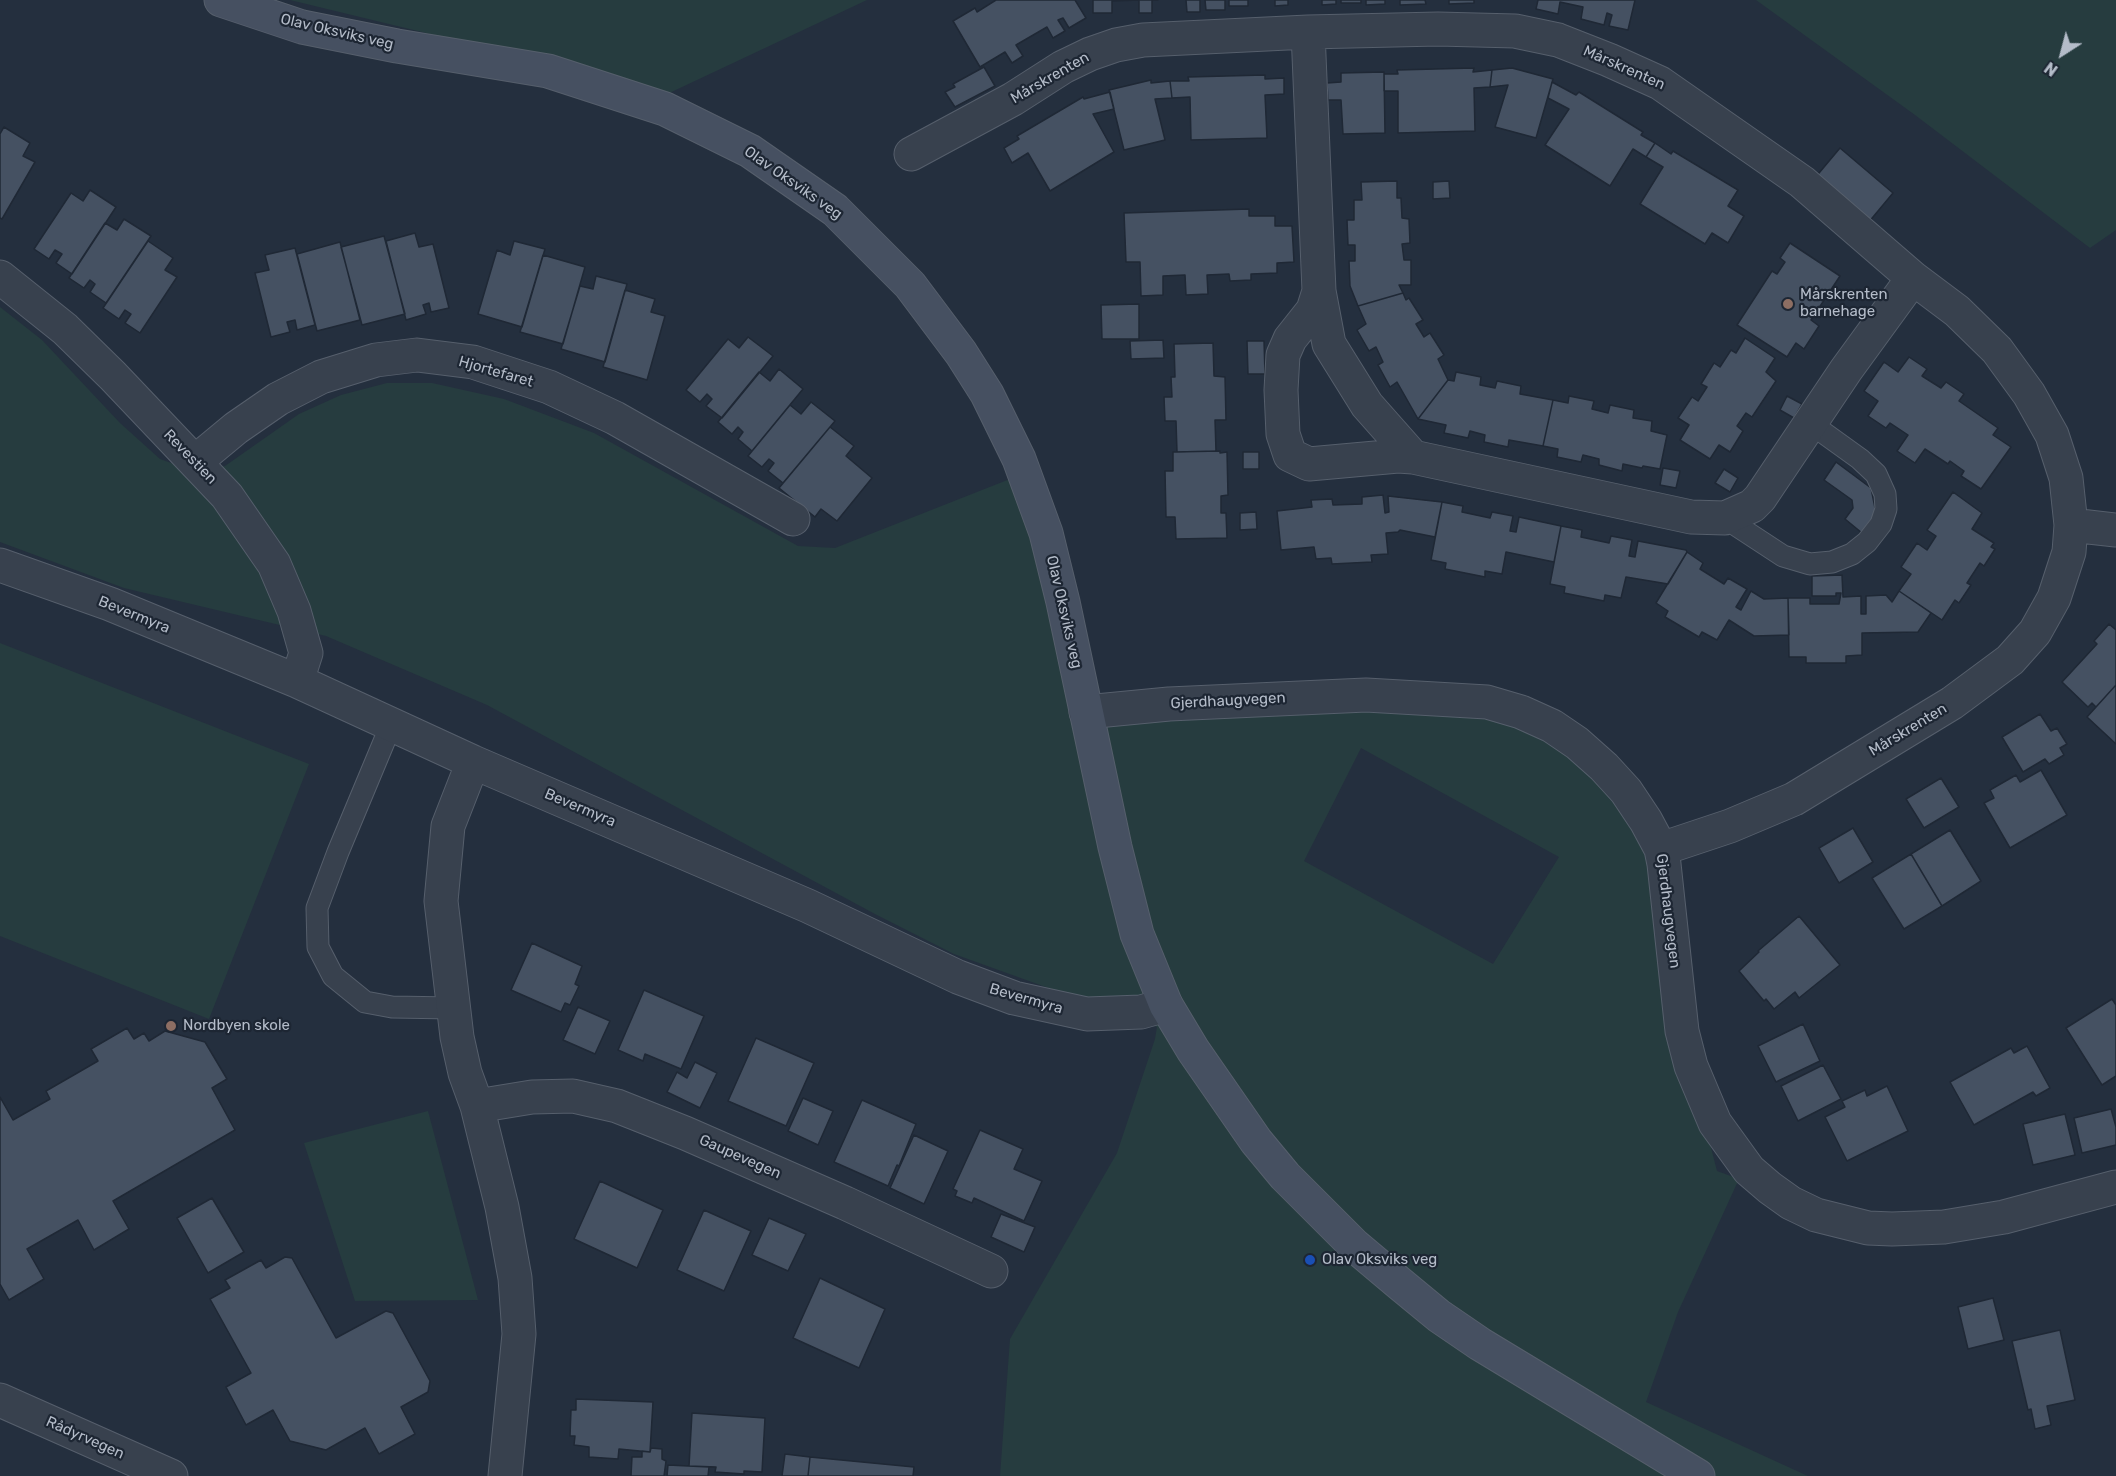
<!DOCTYPE html>
<html>
<head>
<meta charset="utf-8">
<style>
  body { margin:0 }
  #map { position:relative; width:2116px; height:1476px; overflow:hidden; background:#242f3e; font-family:Rubik,sans-serif }
  canvas { display:block }
  .north { position:absolute; left:2032px; top:24px; width:60px; height:60px; -webkit-text-stroke:4px #1d2633; paint-order:stroke; rotate:216deg; font-size:16px; font-weight:700; line-height:24px; text-align:center; color:#b4bcc9 }
  .north::after { content:''; display:block; margin:auto; width:21px; height:27px; background:#b4bcc9; clip-path:polygon(50% 0,100% 100%,50% 72%,0 100%) }
</style>
</head>
<body>
<div id="map">
<canvas width="2116" height="1476"></canvas>
<div class="north">N</div>
</div>
<script>
const ctx = document.querySelector('canvas').getContext('2d');
ctx.lineJoin = 'round';
function paint(path, color) {
  ctx.fillStyle = color;
  ctx.fill(path, 'evenodd');
}
function poly(rows) {
  const path = new Path2D();
  for (const r of rows) {
    path.moveTo(r[0], r[1]);
    for (let i = 2; i < r.length; i += 2) path.lineTo(r[i], r[i + 1]);
  }
  return path;
}
function trace(path, color, width, dash) {
  ctx.strokeStyle = color;
  ctx.lineWidth = width;
  ctx.lineCap = dash ? 'butt' : 'round';
  ctx.setLineDash(dash || []);
  ctx.stroke(path);
}
function drawText(font, color, halo, rows, align = 'center') {
  ctx.font = font + ' Rubik,sans-serif';
  ctx.lineWidth = 4.5;
  ctx.setLineDash([]);
  ctx.textBaseline = 'middle';
  ctx.strokeStyle = halo;
  ctx.fillStyle = color;
  for (const [text, x, y, turn = 0] of rows) {
    ctx.save();
    ctx.translate(x, y);
    ctx.rotate((+turn || 0) * Math.PI / 180);
    ctx.textAlign = isNaN(turn) ? turn : align;
    if (halo) ctx.strokeText(text, 0, 0);
    ctx.fillText(text, 0, 0);
    ctx.restore();
  }
}
paint(poly([
  [290,0,867,0,663,96,455,40],
  [1756,0,2116,0,2116,230,2090,248,1915,115],
  [0,307,42,340,120,423,160,459,196,472,225,466,299,414,341,395,387,383,432,383,504,399,594,433,798,546,835,548,1015,477,1078,686,1103,697,1511,704,1631,772,1646,789,1675,1009,1717,1171,1739,1179,1678,1312,1646,1402,1808,1476,1000,1476,1010,1339,1117,1153,1155,1039,1157,1027,954,954,875,914,487,705,326,636,124,588,0,542],
  [1361,748,1559,857,1493,964,1304,861],
  [0,643,309,764,209,1019,0,936],
  [428,1111,478,1300,355,1301,304,1143]
]), '#263c3f');
const building = poly([
  [996,0,1075,0,1086,18,1069,28,1063,18,1058,20,1065,31,1053,38,1047,27,1016,45,1023,56,1012,63,1005,52,980,67,953,21,975,8,977,12,996,0],
  [1093,0,1158,0,1152,0,1152,13,1139,13,1139,0,1112,1,1112,13,1093,13,1093,0],
  [1186,0,1200,0,1200,12,1187,12,1186,0],
  [1205,0,1225,0,1225,10,1206,10,1205,0],
  [1229,0,1248,0,1248,6,1229,6,1229,0],
  [1275,0,1288,0,1288,5,1275,6,1275,0],
  [1322,0,1336,0,1336,4,1322,5,1322,0],
  [1341,0,1361,0,1361,3,1341,3,1341,0],
  [1366,0,1385,0,1385,4,1366,5,1366,0],
  [1400,0,1425,0,1426,4,1400,5,1400,0],
  [1449,0,1474,0,1474,3,1449,4,1449,0],
  [1538,0,1635,0,1628,30,1609,26,1612,15,1607,13,1604,25,1581,19,1583,7,1560,2,1558,14,1536,9,1538,0],
  [984,67,995,86,955,107,945,92,955,87,953,84,984,67],
  [1474,68,1473,72,1492,70,1490,87,1474,88,1475,131,1398,133,1398,91,1384,91,1384,74,1398,74,1397,70,1474,68],
  [1512,68,1553,79,1536,138,1495,127,1508,85,1490,87,1492,70,1512,68],
  [1384,72,1385,133,1343,134,1341,100,1328,100,1327,83,1341,82,1341,73,1384,72],
  [1265,75,1265,79,1284,78,1284,94,1265,95,1267,138,1191,140,1190,97,1172,98,1170,81,1189,81,1188,77,1265,75],
  [1151,80,1151,83,1170,81,1172,98,1155,99,1165,140,1124,150,1109,90,1151,80],
  [1552,82,1576,95,1579,92,1643,132,1641,135,1655,143,1646,157,1633,149,1610,186,1545,145,1569,109,1548,98,1552,82],
  [1110,92,1114,109,1093,114,1114,152,1050,191,1028,153,1012,163,1004,148,1019,139,1017,136,1083,97,1084,99,1110,92],
  [4,127,30,143,23,156,35,162,2,219,0,218,0,134,4,127],
  [1655,143,1671,154,1673,151,1738,190,1728,206,1744,216,1728,243,1712,233,1705,244,1640,204,1663,167,1646,157,1655,143],
  [1840,148,1893,193,1868,223,1814,179,1840,148],
  [1397,181,1397,198,1401,198,1402,218,1409,219,1410,243,1402,244,1404,260,1411,260,1411,285,1399,285,1403,293,1358,306,1350,286,1349,261,1355,261,1355,245,1348,245,1347,220,1354,220,1354,200,1362,200,1361,182,1397,181],
  [1449,181,1450,198,1433,199,1433,182,1449,181],
  [90,190,116,207,72,274,56,263,62,254,55,250,49,259,34,249,71,193,83,201,90,190],
  [1249,209,1249,216,1275,216,1275,226,1292,226,1294,262,1277,263,1277,273,1251,274,1251,280,1230,281,1229,274,1207,275,1208,294,1186,295,1185,275,1163,276,1163,295,1141,296,1140,262,1126,262,1124,213,1249,209],
  [124,219,151,236,106,303,90,292,95,284,90,280,84,288,69,278,105,223,117,230,124,219],
  [415,233,419,247,433,244,449,308,431,312,429,303,423,305,426,314,406,320,386,241,415,233],
  [384,236,405,314,362,325,341,247,384,236],
  [148,241,173,258,165,270,177,277,140,333,125,323,131,314,125,310,119,319,103,308,148,241],
  [514,241,545,249,522,327,478,314,497,250,510,255,514,241],
  [340,242,360,320,317,331,297,254,340,242],
  [1790,243,1840,276,1811,320,1819,326,1804,349,1796,343,1787,357,1737,325,1772,271,1777,274,1785,262,1780,258,1790,243],
  [295,248,315,325,297,330,295,320,287,322,290,332,271,337,255,273,269,270,265,255,295,248],
  [543,255,585,267,563,344,520,332,543,255],
  [596,276,627,284,605,362,561,349,580,286,593,289,596,276],
  [625,290,655,299,651,312,665,316,647,380,603,367,625,290],
  [1403,293,1406,300,1409,298,1423,320,1416,324,1424,337,1430,333,1444,355,1438,359,1448,380,1418,419,1397,382,1390,387,1378,365,1383,362,1376,347,1369,351,1357,330,1366,324,1358,306,1403,293],
  [1139,304,1139,339,1102,339,1101,305,1139,304],
  [748,337,773,356,722,418,706,406,712,399,707,394,700,402,686,390,728,339,739,348,748,337],
  [1745,338,1775,358,1766,372,1776,381,1752,417,1746,413,1737,426,1743,431,1730,452,1719,445,1710,459,1680,440,1689,425,1678,418,1692,397,1698,401,1707,387,1701,384,1714,363,1720,367,1731,350,1736,353,1745,338],
  [1163,340,1164,358,1131,359,1130,341,1163,340],
  [1247,341,1264,341,1265,374,1248,374,1247,341],
  [1213,343,1214,376,1225,377,1226,420,1215,420,1216,451,1177,452,1176,421,1165,421,1164,397,1172,397,1171,377,1175,377,1174,344,1213,343],
  [1909,357,1927,369,1922,376,1941,388,1946,382,1964,394,1959,401,1998,428,1993,435,2011,447,1981,489,1961,476,1964,471,1950,461,1948,464,1925,449,1915,463,1897,451,1908,435,1890,423,1886,428,1868,416,1878,401,1864,391,1884,362,1898,372,1909,357],
  [779,369,803,389,752,451,738,439,743,432,738,427,732,434,718,422,759,372,770,381,779,369],
  [1456,372,1481,377,1480,385,1495,388,1497,381,1521,386,1520,394,1553,400,1543,446,1509,440,1508,447,1484,442,1485,435,1470,431,1468,438,1444,433,1446,425,1418,419,1448,380,1454,381,1456,372],
  [1569,396,1594,401,1592,409,1608,413,1610,405,1634,410,1633,418,1652,421,1651,431,1667,435,1660,469,1643,466,1642,468,1623,464,1622,471,1599,465,1599,459,1583,455,1581,462,1557,457,1558,449,1543,446,1553,400,1568,403,1569,396],
  [1787,396,1802,404,1794,418,1780,410,1787,396],
  [811,402,835,421,783,483,768,471,774,463,769,459,762,467,748,456,790,405,801,414,811,402],
  [830,427,854,446,846,456,872,478,837,521,821,509,815,517,779,488,830,427],
  [1220,451,1220,453,1227,452,1228,495,1221,496,1221,513,1226,513,1227,538,1176,539,1175,517,1166,517,1165,471,1173,471,1173,452,1220,451],
  [1243,452,1259,452,1259,469,1243,469,1243,452],
  [1836,462,1871,488,1876,513,1862,533,1845,519,1853,508,1852,500,1824,480,1836,462],
  [1663,468,1680,471,1676,488,1660,485,1663,468],
  [1724,469,1738,478,1730,492,1715,483,1724,469],
  [1953,492,1982,513,1972,529,1994,543,1991,547,1995,549,1984,566,1980,563,1967,583,1971,585,1959,603,1955,600,1942,620,1899,591,1911,574,1901,567,1917,543,1927,550,1936,536,1927,530,1953,492],
  [1383,495,1385,513,1389,512,1388,496,1442,502,1435,537,1400,530,1398,532,1386,533,1388,554,1371,555,1372,562,1332,564,1331,558,1316,559,1314,547,1281,550,1277,511,1312,507,1311,500,1332,499,1333,505,1362,504,1362,497,1383,495],
  [1442,502,1463,506,1462,512,1490,518,1492,512,1513,516,1510,531,1516,532,1519,517,1561,526,1554,562,1506,552,1502,574,1485,571,1485,577,1445,569,1446,563,1431,560,1442,502],
  [1256,512,1257,529,1240,530,1240,513,1256,512],
  [1561,526,1582,530,1581,537,1609,543,1611,536,1632,540,1629,556,1635,557,1638,541,1686,550,1687,552,1668,584,1626,577,1621,598,1605,595,1604,601,1564,593,1565,587,1550,584,1561,526],
  [1687,552,1703,563,1700,569,1724,584,1728,578,1747,589,1736,607,1741,610,1751,591,1764,599,1788,598,1789,635,1754,636,1729,620,1717,640,1702,632,1699,637,1665,617,1668,611,1656,603,1687,552],
  [1842,575,1843,597,1861,596,1861,614,1866,614,1866,596,1886,595,1892,602,1899,591,1931,613,1918,632,1862,633,1862,655,1846,656,1846,663,1806,663,1806,657,1789,657,1788,598,1810,598,1810,604,1839,604,1841,593,1836,593,1836,596,1812,596,1812,576,1842,575],
  [2109,624,2116,630,2116,685,2096,707,2092,703,2088,707,2062,682,2097,644,2094,641,2109,624],
  [2116,685,2116,744,2087,717,2116,685],
  [2040,714,2051,731,2057,728,2067,744,2060,748,2064,755,2049,764,2045,759,2023,772,2002,737,2040,714],
  [2041,770,2067,815,2010,848,1984,803,1994,798,1990,790,2016,775,2020,782,2041,770],
  [1941,778,1959,807,1924,828,1906,799,1941,778],
  [1853,828,1873,862,1839,883,1819,848,1853,828],
  [1950,830,1981,881,1942,906,1911,854,1950,830],
  [1911,854,1942,906,1904,929,1872,878,1911,854],
  [1799,916,1840,965,1799,998,1795,992,1774,1009,1766,999,1764,1001,1739,971,1759,952,1758,951,1799,916],
  [532,943,582,966,575,984,579,986,570,1005,565,1003,561,1012,511,990,532,943],
  [644,990,704,1016,681,1069,645,1054,643,1061,618,1050,644,990],
  [2112,999,2116,1005,2116,1076,2102,1085,2066,1028,2112,999],
  [578,1007,610,1021,595,1054,563,1040,578,1007],
  [1803,1024,1820,1061,1776,1082,1758,1046,1803,1024],
  [127,1028,134,1039,144,1033,149,1041,165,1031,205,1042,227,1079,212,1088,235,1130,113,1201,129,1229,94,1250,78,1220,27,1249,44,1279,9,1300,0,1284,0,1097,13,1120,50,1099,46,1091,98,1061,91,1049,127,1028],
  [756,1038,814,1063,786,1126,728,1101,756,1038],
  [2027,1046,2050,1088,2036,1096,2033,1092,1974,1125,1950,1082,2011,1048,2014,1053,2027,1046],
  [695,1062,717,1073,700,1108,667,1092,677,1072,687,1078,695,1062],
  [1823,1065,1841,1099,1798,1121,1781,1086,1823,1065],
  [1887,1086,1908,1131,1847,1161,1825,1117,1845,1107,1842,1101,1865,1090,1867,1096,1887,1086],
  [803,1098,833,1111,818,1145,788,1131,803,1098],
  [862,1100,916,1124,899,1166,897,1165,888,1186,834,1162,862,1100],
  [2111,1109,2116,1127,2116,1145,2082,1153,2074,1118,2111,1109],
  [2065,1114,2075,1155,2033,1165,2023,1124,2065,1114],
  [980,1130,1023,1149,1014,1169,1042,1181,1024,1221,974,1198,972,1203,955,1196,957,1191,953,1189,980,1130],
  [914,1135,948,1151,924,1204,890,1188,914,1135],
  [600,1181,663,1210,637,1268,574,1239,600,1181],
  [212,1198,244,1252,208,1273,177,1218,212,1198],
  [704,1210,751,1231,724,1291,677,1270,704,1210],
  [1001,1214,1035,1227,1024,1252,991,1237,1001,1214],
  [769,1218,806,1234,788,1271,752,1255,769,1218],
  [285,1257,292,1258,336,1338,386,1311,393,1313,430,1381,428,1392,401,1407,415,1434,379,1454,365,1428,326,1450,290,1441,273,1410,246,1425,226,1387,251,1373,210,1299,230,1288,225,1280,261,1260,266,1268,285,1257],
  [820,1278,885,1309,859,1368,793,1338,820,1278],
  [1993,1298,2004,1340,1968,1349,1958,1307,1993,1298],
  [2060,1330,2075,1400,2047,1406,2051,1425,2035,1429,2031,1409,2028,1410,2012,1341,2060,1330],
  [576,1399,653,1402,650,1452,619,1449,618,1459,589,1457,589,1447,574,1445,575,1436,570,1436,571,1410,576,1410,576,1399],
  [692,1413,765,1418,762,1472,744,1471,744,1474,715,1472,716,1467,689,1466,692,1413],
  [651,1448,662,1449,662,1459,666,1461,664,1476,631,1476,632,1457,642,1457,642,1451,650,1452,651,1448],
  [785,1454,810,1457,808,1476,782,1476,785,1454],
  [810,1457,914,1467,913,1476,808,1476,810,1457],
  [668,1465,709,1467,708,1476,667,1476,668,1465]
]);
paint(building, '#455162');
trace(building, '#1f2835', 1.5);
const lane = poly([
  [1725,518,1783,556,1810,564,1832,562,1852,554,1867,542,1881,524,1886,509,1885,494,1876,474,1860,459,1810,423],
  [391,725,338,852,317,908,318,947,333,976,365,1002,392,1007,453,1008]
]);
const street = poly([
  [1308,32,1319,291,1329,344,1367,405,1413,457,1691,517,1725,518,1752,506,1760,498,1846,370,1913,278],
  [911,154,1013,99,1063,67,1090,54,1116,45,1143,40,1308,32,1438,29,1515,31,1558,40,1609,60,1660,83,1802,182,1913,278,1957,311,1997,350,2029,394,2052,435,2066,478,2071,525,2069,552,2054,598,2035,632,2010,660,1952,703,1794,799,1730,826,1661,849],
  [0,277,65,329,113,376,227,496,274,564,294,611,306,653,297,681],
  [1319,291,1313,310,1290,339,1283,355,1281,390,1283,434,1290,455,1309,464,1398,456,1413,457],
  [195,462,236,428,278,399,321,377,376,360,417,355,473,362,549,387,615,418,793,519],
  [2071,525,2116,530],
  [0,565,110,604,297,681,473,762,808,906,958,977,1014,998,1087,1014,1141,1012,1166,1005],
  [1086,712,1169,704,1366,695,1487,702,1521,712,1552,726,1577,743,1604,767,1626,791,1646,821,1661,849,1664,864,1682,1031,1691,1066,1715,1123,1749,1170,1770,1188,1791,1203,1816,1215,1868,1228,1892,1229,1944,1227,2004,1217,2116,1187],
  [473,762,448,826,441,901,457,1037,465,1073,477,1106,502,1207,515,1278,519,1334,505,1476],
  [477,1106,532,1097,573,1096,617,1106,685,1133,845,1203,991,1271],
  [0,1400,171,1476]
]);
const secondary = poly([
  [221,0,302,27,397,46,548,71,665,109,750,151,835,210,910,285,961,353,987,394,1019,459,1046,533,1063,602,1115,847,1137,934,1166,1005,1193,1050,1256,1141,1285,1176,1355,1246,1399,1283,1439,1316,1480,1344,1698,1476]
]);
trace(lane, '#565f6c', 23);
trace(street, '#565f6c', 35);
trace(secondary, '#565f6c', 35);
trace(lane, '#38414e', 21);
trace(street, '#38414e', 33);
trace(secondary, '#465061', 33);
for (const [x, y, r, color] of [
  [1788,304,6,"#8d6e63"],
  [171,1026,6,"#8d6e63"],
  [1310,1260,6,"#1a4fb4"]
]) {
  const dot = new Path2D();
  dot.arc(x, y, r, 0, 2 * Math.PI);
  ctx.fillStyle = color;
  ctx.fill(dot);
  trace(dot, '#1d2633', 2);
}
drawText('15px', '#b4bcc9', '#1d2633', [
  ["Olav Oksviks veg",337,32,13],
  ["Mårskrenten",1624,68,24],
  ["Mårskrenten",1050,78,-30],
  ["Olav Oksviks veg",793,183,35],
  ["Hjortefaret",496,372,16],
  ["Revestien",190,457,46],
  ["Olav Oksviks veg",1064,612,77],
  ["Bevermyra",134,615,22],
  ["Gjerdhaugvegen",1228,701,-3],
  ["Mårskrenten",1908,730,-31],
  ["Bevermyra",580,808,23],
  ["Gjerdhaugvegen",1668,911,83],
  ["Bevermyra",1026,999,16],
  ["Gaupevegen",740,1157,24],
  ["Rådyrvegen",85,1438,24]
]);
drawText('15px', '#b4bcc9', '#1d2633', [
  ["Mårskrenten",1800,295],
  ["barnehage",1800,312],
  ["Nordbyen skole",183,1026],
  ["Olav Oksviks veg",1322,1260]
], 'left');
</script>
</body>
</html>
